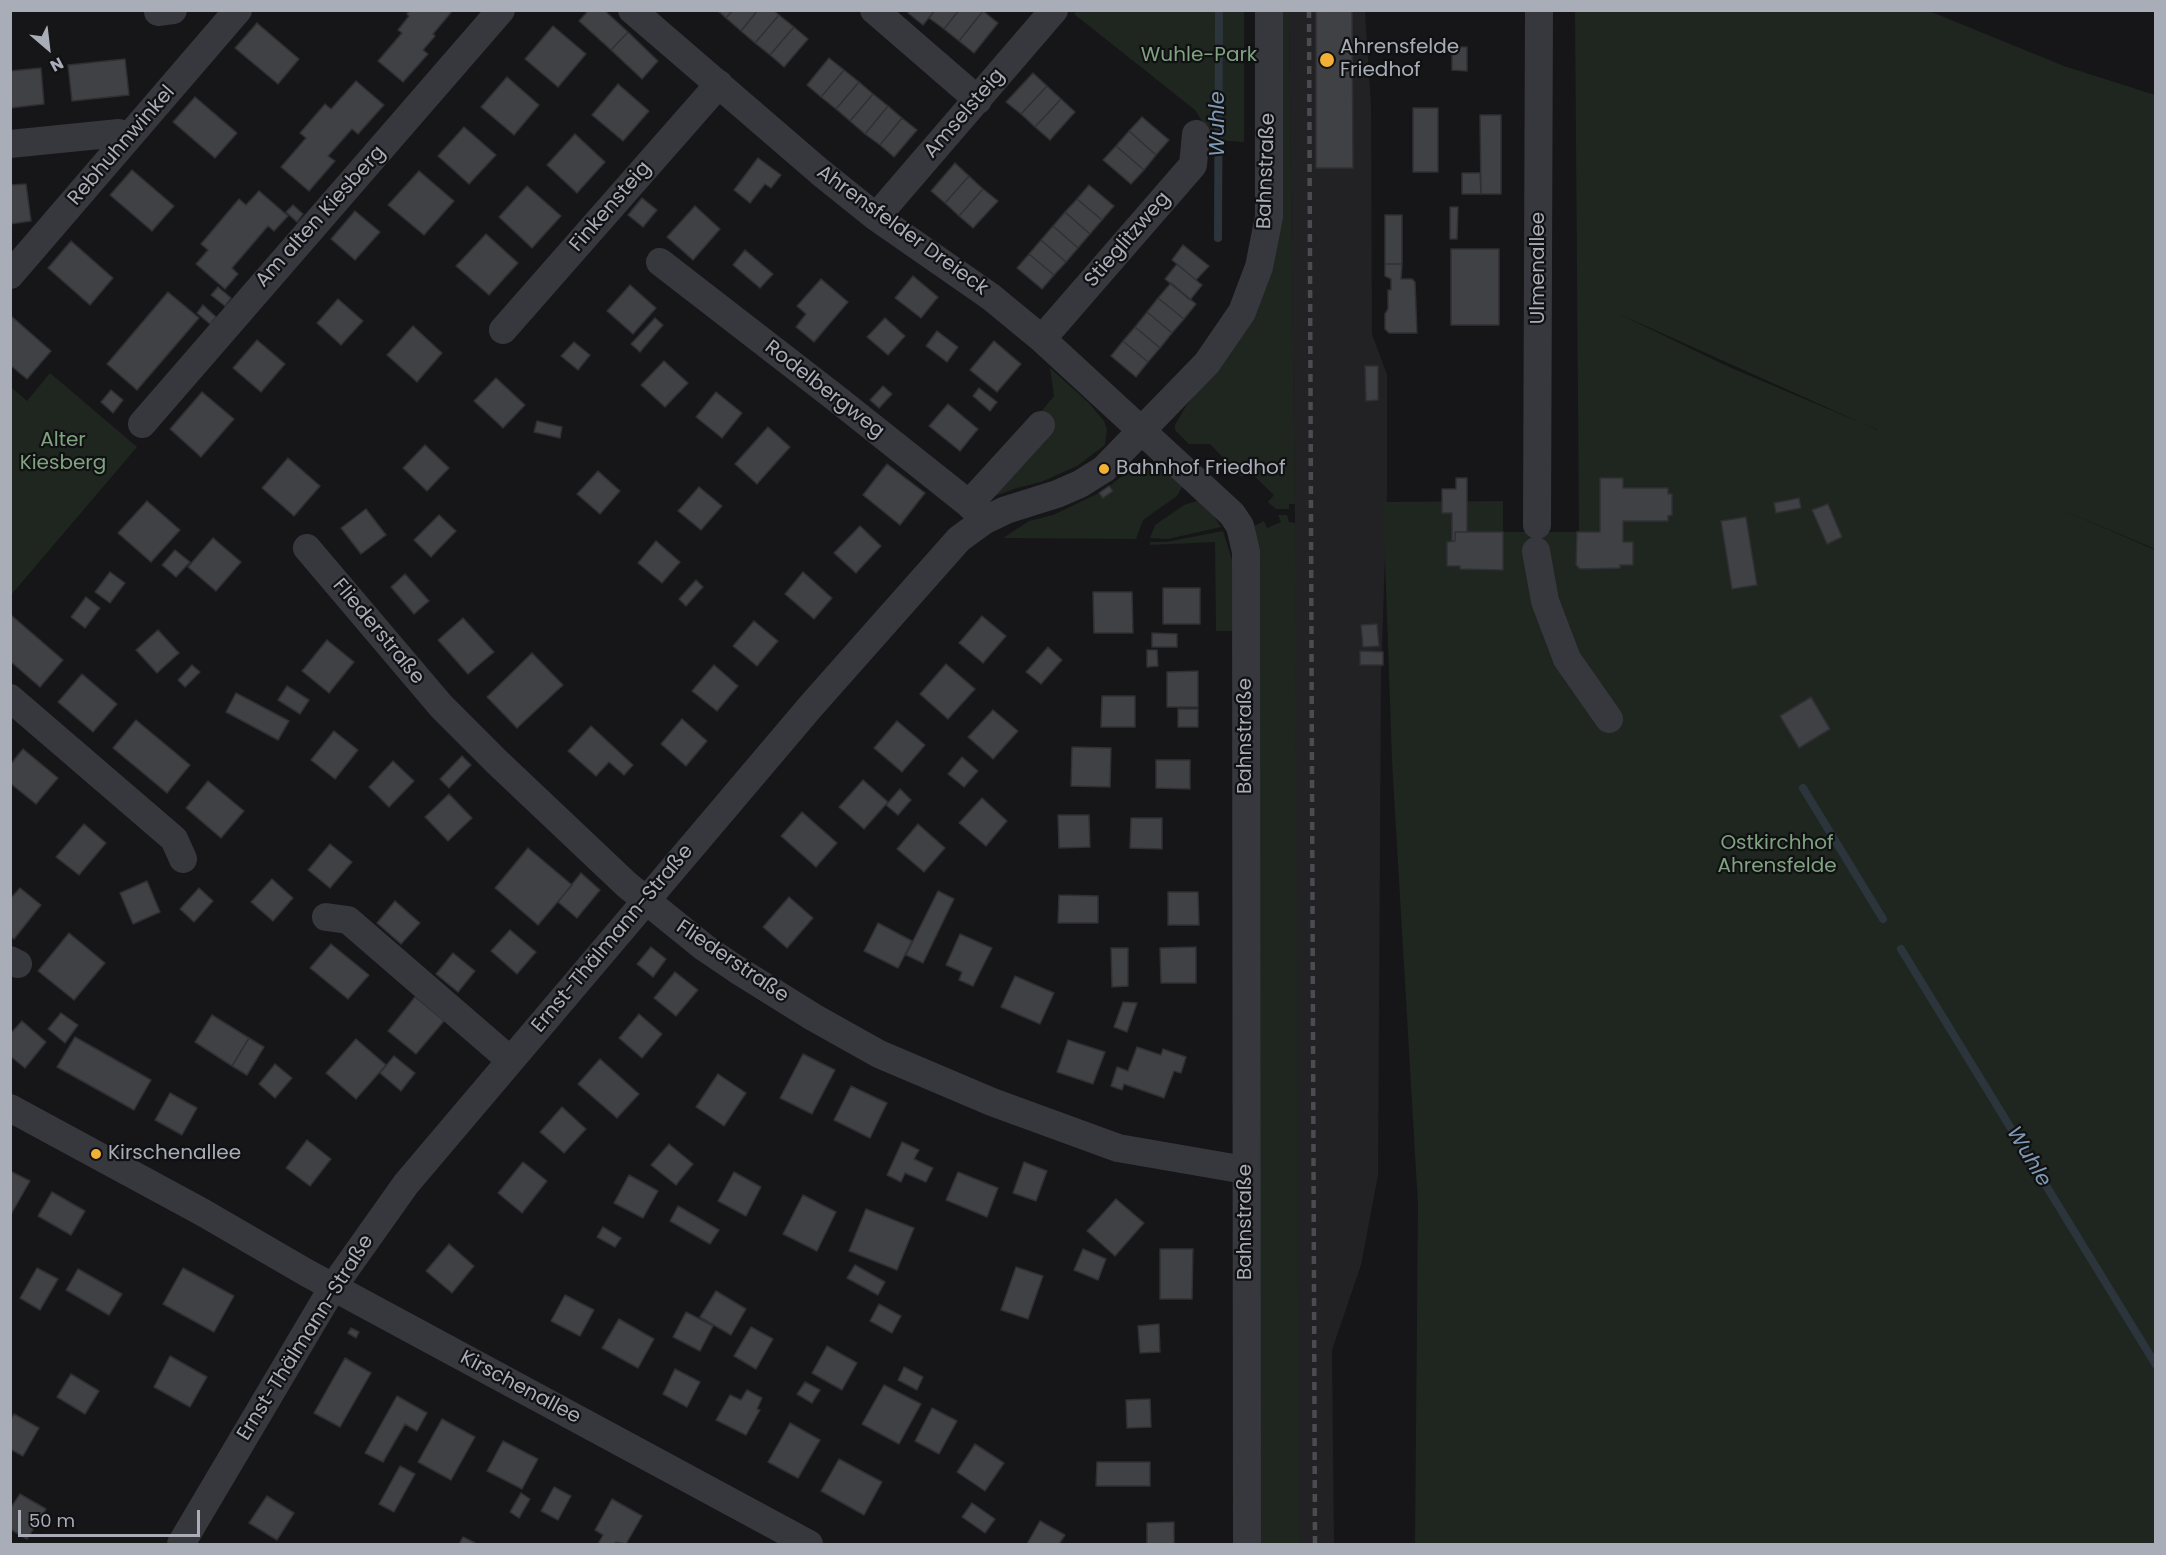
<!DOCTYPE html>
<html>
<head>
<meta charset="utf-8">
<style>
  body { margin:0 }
  #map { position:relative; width:2166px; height:1555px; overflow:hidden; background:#161618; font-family:Poppins,sans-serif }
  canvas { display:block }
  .frame { position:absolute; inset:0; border:12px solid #a8adb8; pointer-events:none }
  .north { position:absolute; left:18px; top:18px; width:60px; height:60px; -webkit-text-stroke:4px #111113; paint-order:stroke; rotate:152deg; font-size:16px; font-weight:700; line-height:24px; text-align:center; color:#a8adb8 }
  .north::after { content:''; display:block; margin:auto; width:21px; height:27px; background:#a8adb8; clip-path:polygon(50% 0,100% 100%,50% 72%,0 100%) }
  .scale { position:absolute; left:18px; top:1510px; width:182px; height:27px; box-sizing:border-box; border:3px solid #a8adb8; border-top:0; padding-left:8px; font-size:18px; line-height:21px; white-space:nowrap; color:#a8adb8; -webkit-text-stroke:4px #111113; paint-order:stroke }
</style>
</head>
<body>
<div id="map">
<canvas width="2166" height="1555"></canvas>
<div class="frame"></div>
<div class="north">N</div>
<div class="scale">50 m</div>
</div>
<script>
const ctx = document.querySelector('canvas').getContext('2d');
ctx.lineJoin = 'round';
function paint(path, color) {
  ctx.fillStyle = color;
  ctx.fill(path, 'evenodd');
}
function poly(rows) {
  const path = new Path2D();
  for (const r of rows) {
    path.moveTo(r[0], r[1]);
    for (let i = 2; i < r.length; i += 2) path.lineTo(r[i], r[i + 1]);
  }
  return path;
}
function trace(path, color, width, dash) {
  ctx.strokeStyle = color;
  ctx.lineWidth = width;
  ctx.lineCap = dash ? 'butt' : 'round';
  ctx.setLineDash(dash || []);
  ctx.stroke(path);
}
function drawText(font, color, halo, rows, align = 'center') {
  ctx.font = font + ' Poppins,sans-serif';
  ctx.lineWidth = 4.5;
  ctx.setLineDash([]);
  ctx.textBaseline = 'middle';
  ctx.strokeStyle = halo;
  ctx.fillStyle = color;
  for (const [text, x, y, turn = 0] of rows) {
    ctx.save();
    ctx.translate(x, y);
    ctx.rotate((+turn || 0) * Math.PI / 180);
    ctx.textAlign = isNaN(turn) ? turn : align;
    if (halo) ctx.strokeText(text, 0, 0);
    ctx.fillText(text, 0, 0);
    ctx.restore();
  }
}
paint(poly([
  [1289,11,1365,11,1371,105,1372,334,1387,375,1387,494,1381,679,1378,1175,1361,1265,1332,1350,1334,1544,1297,1544,1292,678,1295,523]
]), '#222225');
paint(poly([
  [1077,10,1244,11,1244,142,1214,140,1195,110,1074,14],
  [1278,11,1289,11,1295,504,1289,504,1289,509,1276,509,1268,502,1274,495,1249,471,1242,477,1210,444,1189,444,1175,430,1175,425,1186,406,1246,329],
  [1575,11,1929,11,2064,66,2155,95,2155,549,2058,508,2155,550,2155,1544,1415,1544,1418,1205,1392,760,1383,502,1503,501,1503,532,1579,532],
  [1617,313,1877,430,1878,430,1729,367],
  [1050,368,1089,403,1104,421,1107,429,1105,445,1077,466,1041,482,1017,488,992,497,1031,424,1054,396],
  [50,373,137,447,11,595,11,387,27,401],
  [1141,462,1149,463,1167,471,1183,485,1177,496,1143,520,1136,539,1003,538,1029,521,1053,515,1099,493,1103,498,1112,491,1109,486],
  [1200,500,1210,510,1221,527,1168,539,1150,538,1155,525,1184,505],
  [1278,515,1287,515,1289,522,1295,523,1299,1544,1257,1544,1252,527,1264,521,1267,528,1281,522],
  [1223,531,1232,560,1232,631,1216,631,1215,542,1150,545,1150,542,1166,542]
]), '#1e261f');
trace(poly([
  [1218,238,1219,10],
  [1803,788,1883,919],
  [1901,949,2156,1365]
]), '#2c353c', 8);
const building = poly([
  [410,10,453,10,433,34,435,36,423,50,428,54,403,82,378,61,402,33,398,30,409,16,407,14,410,10],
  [589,10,604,10,628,32,611,50,579,21,589,10],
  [717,10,733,10,726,18,717,10],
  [733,10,758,10,741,31,726,18,733,10],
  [758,10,773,10,779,15,755,43,741,31,758,10],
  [910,10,935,10,923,25,908,13,910,10],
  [935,10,959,10,944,29,929,18,935,10],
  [959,10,983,11,959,41,944,29,959,10],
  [1316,10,1352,10,1353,168,1316,168,1316,10],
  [983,11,998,23,974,53,959,41,983,11],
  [779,15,794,27,770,55,755,43,779,15],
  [257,23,299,59,278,84,235,48,257,23],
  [553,26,586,54,558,87,525,59,553,26],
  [794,27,808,39,784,67,770,55,794,27],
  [628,32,658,61,642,79,611,50,628,32],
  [1452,47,1467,47,1467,71,1452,70,1452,47],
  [829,58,844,70,821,97,807,85,829,58],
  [125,59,129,95,72,101,68,65,125,59],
  [41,68,44,104,10,108,10,71,41,68],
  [844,70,859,82,836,109,821,97,844,70],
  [1033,73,1047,86,1021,114,1006,102,1033,73],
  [507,77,539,105,514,135,481,107,507,77],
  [356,81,384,105,358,134,352,129,328,156,335,161,309,191,281,167,306,138,300,133,325,104,331,109,356,81],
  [859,82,873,94,850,121,836,109,859,82],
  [618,84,649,111,623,141,592,115,618,84],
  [1047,86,1061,99,1035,127,1021,114,1047,86],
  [873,94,888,106,865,134,850,121,873,94],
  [195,97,237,133,215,158,173,122,195,97],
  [1061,99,1075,112,1050,140,1035,127,1061,99],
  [888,106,902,118,880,145,865,134,888,106],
  [1413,108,1438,108,1438,172,1413,172,1413,108],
  [1480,115,1501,115,1501,194,1481,194,1480,115],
  [1142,117,1169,140,1156,155,1129,131,1142,117],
  [902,118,917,130,894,157,880,145,902,118],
  [464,127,496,155,469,184,438,156,464,127],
  [1129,131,1156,155,1144,170,1116,146,1129,131],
  [575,134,605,162,577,193,547,165,575,134],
  [1116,146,1144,170,1131,184,1103,160,1116,146],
  [758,158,781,175,771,188,765,184,750,203,734,190,758,158],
  [955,163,969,176,945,203,931,191,955,163],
  [132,170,174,206,152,231,110,195,132,170],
  [419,171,454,201,424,235,388,205,419,171],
  [1462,173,1480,173,1481,194,1462,194,1462,173],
  [969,176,983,189,959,216,945,203,969,176],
  [26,184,31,221,10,224,10,185,26,184],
  [1089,185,1114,206,1102,220,1077,199,1089,185],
  [527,186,561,216,532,248,499,217,527,186],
  [983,189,998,201,973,228,959,216,983,189],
  [259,191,288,216,274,231,268,226,232,268,238,274,225,289,196,264,208,250,201,244,239,199,246,205,259,191],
  [642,198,657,210,643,227,628,215,642,198],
  [1077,199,1102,220,1090,234,1065,212,1077,199],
  [293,205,303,214,297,222,286,212,293,205],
  [695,206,720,229,693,260,667,237,695,206],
  [1450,207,1458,207,1457,239,1450,239,1450,207],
  [355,211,380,232,355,260,331,239,355,211],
  [1065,212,1090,234,1078,248,1053,226,1065,212],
  [1385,215,1402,215,1402,264,1385,264,1385,215],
  [1053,226,1078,248,1066,262,1041,240,1053,226],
  [486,234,518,263,489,295,456,266,486,234],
  [1041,240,1066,262,1054,275,1029,254,1041,240],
  [71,241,113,278,90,305,48,268,71,241],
  [1183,245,1209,266,1196,280,1172,260,1183,245],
  [1451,249,1499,249,1499,325,1451,325,1451,249],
  [745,250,773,274,760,288,733,265,745,250],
  [1029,254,1054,275,1042,289,1017,268,1029,254],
  [1177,264,1202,285,1190,300,1165,279,1177,264],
  [1385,264,1402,264,1401,279,1412,279,1415,282,1417,333,1389,333,1385,329,1385,314,1388,309,1388,290,1391,290,1391,279,1385,276,1385,264],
  [913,276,938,297,921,318,895,298,913,276],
  [821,279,848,302,814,342,796,327,806,314,797,306,821,279],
  [1171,283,1196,304,1184,319,1158,298,1171,283],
  [630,285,656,308,633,334,607,311,630,285],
  [218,287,231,298,225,306,211,295,218,287],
  [168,292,199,318,137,390,107,364,168,292],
  [1158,298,1184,319,1172,333,1147,312,1158,298],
  [338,299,363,321,341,345,317,323,338,299],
  [203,305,216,317,210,324,197,313,203,305],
  [1147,312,1172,333,1160,348,1135,327,1147,312],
  [10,315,51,351,27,379,10,365,10,315],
  [655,318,663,325,640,352,631,344,655,318],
  [885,318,905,336,888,355,867,337,885,318],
  [413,326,442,353,417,382,387,355,413,326],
  [1135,327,1160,348,1148,362,1123,341,1135,327],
  [937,331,958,347,947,362,926,346,937,331],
  [257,340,285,364,261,392,233,368,257,340],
  [994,341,1021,364,997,392,970,370,994,341],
  [1123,341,1148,362,1136,377,1111,356,1123,341],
  [574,342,590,355,578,370,561,356,574,342],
  [664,361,688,383,665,407,641,385,664,361],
  [1365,366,1378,366,1378,400,1366,401,1365,366],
  [496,378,525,405,503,428,474,401,496,378],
  [883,386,892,394,879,408,870,400,883,386],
  [979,388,997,402,990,411,973,396,979,388],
  [111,390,123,400,113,413,101,402,111,390],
  [202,392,234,419,201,457,170,429,202,392],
  [716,392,742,413,722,438,696,417,716,392],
  [948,404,978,429,960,451,929,426,948,404],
  [537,421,562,427,560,438,534,432,537,421],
  [768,427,790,447,757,484,735,464,768,427],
  [425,445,449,468,427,491,403,468,425,445],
  [288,458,320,486,294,516,262,488,288,458],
  [887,464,925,493,900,525,863,495,887,464],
  [598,471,620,491,600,514,577,494,598,471],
  [1456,478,1467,478,1467,532,1455,532,1455,541,1452,541,1452,513,1442,513,1442,489,1456,489,1456,478],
  [1600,478,1623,478,1623,488,1668,488,1668,494,1672,494,1672,515,1668,516,1668,521,1623,521,1623,542,1633,542,1633,565,1620,565,1620,568,1580,569,1576,565,1577,532,1600,532,1600,478],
  [1109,486,1113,491,1103,498,1099,493,1109,486],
  [699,487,722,506,701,530,678,511,699,487],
  [1799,498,1801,508,1776,513,1774,503,1799,498],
  [147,501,180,530,151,562,118,533,147,501],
  [1828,504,1842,537,1827,544,1812,510,1828,504],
  [366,509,386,535,361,554,341,528,366,509],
  [439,515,456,531,431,557,414,540,439,515],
  [1746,517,1757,585,1732,589,1721,521,1746,517],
  [860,526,881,546,856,573,834,553,860,526],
  [1455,532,1503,532,1503,570,1460,569,1460,566,1447,566,1447,542,1455,541,1455,532],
  [213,538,241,562,216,591,188,567,213,538],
  [656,541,680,562,662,583,638,563,656,541],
  [175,550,190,562,176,577,162,565,175,550],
  [110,572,125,583,110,603,95,592,110,572],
  [803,572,832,598,814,619,785,594,803,572],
  [405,574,429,601,414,614,391,587,405,574],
  [696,580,703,587,686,606,679,599,696,580],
  [1163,588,1200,588,1200,624,1163,624,1163,588],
  [1093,592,1132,592,1133,633,1094,633,1093,592],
  [86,597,100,608,85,628,71,617,86,597],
  [11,615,63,660,40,687,10,661,11,615],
  [982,616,1006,636,983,663,959,643,982,616],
  [463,618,494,652,468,674,438,640,463,618],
  [754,621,778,641,757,666,733,646,754,621],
  [1377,624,1379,646,1363,647,1361,625,1377,624],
  [158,630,179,653,157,673,136,650,158,630],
  [1152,633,1177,634,1177,647,1152,647,1152,633],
  [327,640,354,662,329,693,302,671,327,640],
  [1048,647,1062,660,1041,684,1026,672,1048,647],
  [1147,650,1157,650,1158,666,1147,667,1147,650],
  [1360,651,1383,652,1383,665,1360,665,1360,651],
  [532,653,563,685,517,728,487,697,532,653],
  [946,664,975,689,948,719,920,694,946,664],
  [192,665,200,672,185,687,178,680,192,665],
  [714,665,738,686,717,711,692,691,714,665],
  [1198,671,1198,707,1167,707,1167,672,1198,671],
  [82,674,117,704,93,732,58,702,82,674],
  [287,686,309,700,300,714,278,700,287,686],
  [236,693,289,721,278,740,226,712,236,693],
  [1102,696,1135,696,1135,727,1101,727,1102,696],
  [1811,697,1830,729,1799,748,1780,716,1811,697],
  [1178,709,1198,709,1198,727,1178,727,1178,709],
  [993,710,1018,731,993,759,968,737,993,710],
  [682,719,707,741,686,766,661,744,682,719],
  [136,720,190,765,167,793,113,748,136,720],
  [897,721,925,745,902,772,874,748,897,721],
  [591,726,633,765,624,775,609,762,596,776,568,751,591,726],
  [334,731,358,750,335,779,311,760,334,731],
  [1072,747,1111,748,1110,787,1071,786,1072,747],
  [23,749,58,778,36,804,10,783,10,765,23,749],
  [462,756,471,765,449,788,440,779,462,756],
  [962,757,978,771,964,787,948,774,962,757],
  [1156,760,1190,760,1190,789,1156,788,1156,760],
  [393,761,414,781,389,807,369,787,393,761],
  [863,780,888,802,864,829,839,807,863,780],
  [208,781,244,811,221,838,186,808,208,781],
  [900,789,911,800,898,815,886,805,900,789],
  [449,794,472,818,448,841,425,817,449,794],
  [982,798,1007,821,986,846,959,823,982,798],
  [802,812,837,843,816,867,781,836,802,812],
  [1058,815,1089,815,1090,847,1059,848,1058,815],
  [1131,818,1162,818,1162,849,1130,848,1131,818],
  [84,824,106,843,79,875,56,857,84,824],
  [918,824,945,848,924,872,897,849,918,824],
  [330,844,352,862,330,888,308,870,330,844],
  [528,848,572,885,538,925,495,888,528,848],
  [581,873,600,890,577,918,558,902,581,873],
  [272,879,293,898,273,921,251,902,272,879],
  [147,881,160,912,133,924,120,893,147,881],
  [20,888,41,905,14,939,10,936,10,899,20,888],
  [199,888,213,901,194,922,180,909,199,888],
  [938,891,954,899,923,963,906,955,938,891],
  [1168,892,1198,892,1199,925,1168,925,1168,892],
  [1059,895,1098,896,1098,923,1058,923,1059,895],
  [789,897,813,918,787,948,763,927,789,897],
  [395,901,420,923,401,944,377,923,395,901],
  [878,923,912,941,898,968,864,951,878,923],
  [510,930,536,952,517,974,491,951,510,930],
  [69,933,105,963,74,1000,38,971,69,933],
  [960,934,992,948,973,986,959,980,962,972,946,965,960,934],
  [331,944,369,975,348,999,310,968,331,944],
  [651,947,666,959,653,977,637,964,651,947],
  [1196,947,1196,983,1161,983,1160,948,1196,947],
  [1111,948,1128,948,1128,986,1112,987,1111,948],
  [453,953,475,971,458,992,436,974,453,953],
  [675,972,698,990,676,1016,654,998,675,972],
  [1015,976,1054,993,1040,1024,1001,1007,1015,976],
  [415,997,444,1021,416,1054,388,1031,415,997],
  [1123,1002,1137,1003,1127,1032,1114,1027,1123,1002],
  [61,1013,78,1025,65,1043,48,1029,61,1013],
  [639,1014,662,1034,642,1058,619,1038,639,1014],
  [212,1015,249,1038,232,1066,195,1042,212,1015],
  [22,1021,46,1042,25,1068,10,1056,10,1034,22,1021],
  [75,1037,151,1080,134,1110,57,1067,75,1037],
  [249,1038,264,1047,247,1075,232,1066,249,1038],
  [356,1039,386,1065,356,1099,326,1073,356,1039],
  [1068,1040,1105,1052,1093,1084,1057,1072,1068,1040],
  [1137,1047,1161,1055,1163,1049,1186,1057,1181,1073,1174,1071,1164,1098,1124,1084,1122,1090,1111,1086,1117,1067,1128,1071,1137,1047],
  [803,1054,835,1070,812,1114,780,1098,803,1054],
  [394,1056,415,1073,401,1091,380,1073,394,1056],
  [600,1059,639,1094,617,1118,578,1084,600,1059],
  [275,1064,292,1078,275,1098,259,1084,275,1064],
  [718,1074,746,1093,724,1126,696,1107,718,1074],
  [851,1086,887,1103,870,1138,834,1120,851,1086],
  [170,1093,197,1108,182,1135,155,1120,170,1093],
  [562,1107,586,1129,564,1153,540,1132,562,1107],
  [307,1140,331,1159,310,1186,286,1168,307,1140],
  [902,1142,919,1150,914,1159,933,1168,926,1182,905,1173,901,1182,887,1175,902,1142],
  [669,1144,693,1164,676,1185,651,1165,669,1144],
  [523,1162,547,1181,522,1213,498,1193,523,1162],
  [1024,1162,1047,1171,1036,1201,1013,1193,1024,1162],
  [10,1171,30,1181,10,1216,10,1171],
  [734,1172,761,1187,746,1216,718,1201,734,1172],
  [958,1172,998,1188,987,1217,946,1200,958,1172],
  [629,1175,658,1191,643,1218,614,1203,629,1175],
  [52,1192,85,1211,71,1235,38,1216,52,1192],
  [803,1195,836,1212,817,1251,783,1234,803,1195],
  [1116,1199,1144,1223,1115,1256,1087,1231,1116,1199],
  [678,1206,719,1230,710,1244,670,1221,678,1206],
  [866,1209,914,1228,897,1270,849,1251,866,1209],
  [603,1227,621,1238,615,1247,597,1237,603,1227],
  [449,1244,474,1266,452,1293,426,1271,449,1244],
  [1083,1249,1106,1259,1098,1280,1074,1270,1083,1249],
  [1160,1249,1193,1249,1192,1299,1160,1299,1160,1249],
  [855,1265,885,1282,878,1295,847,1278,855,1265],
  [1016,1267,1043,1276,1028,1319,1001,1310,1016,1267],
  [37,1268,58,1279,40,1310,20,1298,37,1268],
  [183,1268,234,1296,214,1332,163,1304,183,1268],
  [78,1269,122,1294,109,1315,66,1290,78,1269],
  [716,1291,746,1309,731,1335,700,1317,716,1291],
  [565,1295,594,1310,580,1336,551,1321,565,1295],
  [879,1304,901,1316,892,1333,870,1321,879,1304],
  [686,1312,713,1326,700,1351,673,1337,686,1312],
  [619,1319,654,1339,638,1368,602,1348,619,1319],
  [1159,1324,1160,1352,1140,1353,1138,1326,1159,1324],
  [751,1327,773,1339,756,1369,734,1356,751,1327],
  [351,1328,359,1332,356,1338,348,1333,351,1328],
  [827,1346,857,1363,842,1390,812,1373,827,1346],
  [170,1356,207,1377,190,1407,154,1387,170,1356],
  [345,1358,371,1373,340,1427,314,1413,345,1358],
  [904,1367,923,1377,917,1390,898,1380,904,1367],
  [675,1369,700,1382,687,1407,663,1394,675,1369],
  [71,1374,99,1391,85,1414,57,1397,71,1374],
  [805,1382,820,1390,812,1403,797,1394,805,1382],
  [884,1385,921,1404,899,1444,862,1424,884,1385],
  [747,1390,762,1398,757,1409,760,1410,746,1435,716,1420,730,1395,741,1400,747,1390],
  [397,1396,427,1413,417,1431,405,1424,383,1462,365,1453,397,1396],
  [1150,1399,1151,1427,1127,1428,1126,1400,1150,1399],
  [932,1408,957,1421,939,1454,915,1441,932,1408],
  [14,1414,39,1428,23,1456,10,1449,10,1421,14,1414],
  [442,1419,475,1437,451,1480,418,1462,442,1419],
  [790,1423,820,1440,798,1478,768,1462,790,1423],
  [503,1441,538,1459,522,1489,487,1471,503,1441],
  [975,1444,1004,1463,985,1491,957,1472,975,1444],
  [839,1459,882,1482,864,1515,821,1491,839,1459],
  [1097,1462,1150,1462,1150,1486,1096,1486,1097,1462],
  [400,1466,415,1474,394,1512,379,1504,400,1466],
  [554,1487,571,1496,558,1520,541,1511,554,1487],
  [521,1493,530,1499,519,1518,510,1512,521,1493],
  [20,1494,46,1509,27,1539,10,1529,10,1509,20,1494],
  [267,1496,294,1513,277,1540,249,1523,267,1496],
  [612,1499,642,1516,626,1544,616,1542,614,1544,598,1544,603,1535,595,1530,612,1499],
  [972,1503,995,1519,985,1533,962,1517,972,1503],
  [1040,1521,1065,1535,1059,1544,1027,1544,1040,1521],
  [1174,1522,1174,1544,1147,1544,1147,1523,1174,1522],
  [463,1537,477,1544,459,1544,463,1537]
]);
paint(building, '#404145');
trace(building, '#303034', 1.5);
trace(poly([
  [632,10,820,172,876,217,991,297,1042,339,1232,514,1240,526,1246,552,1247,1544],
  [874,10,978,100],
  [158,12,173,10],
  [10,144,119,133,128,138],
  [876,217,1054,10],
  [660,262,837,399,969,504,985,520],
  [10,275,238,10],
  [503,330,719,84],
  [1042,339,1193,165,1196,134],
  [142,424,501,10],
  [969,504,1041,425],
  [1537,525,1539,10],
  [307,548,441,706,497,762,627,885,705,948,736,969,813,1017,879,1054,992,1102,1118,1148,1245,1170],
  [1536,551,1545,601,1567,659,1609,719],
  [10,698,174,839,183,859],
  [326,917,348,920,510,1060],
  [10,960,18,964],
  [10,1108,202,1212,307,1273,809,1544],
  [181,1544,333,1287,406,1184,811,706,959,539,985,520,1006,510,1057,494,1080,484,1104,469,1207,363,1242,312,1259,267,1269,217,1269,10]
]), '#37383d', 28);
trace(poly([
  [1309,10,1315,1544]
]), '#4a4c52', 4.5, [8, 6]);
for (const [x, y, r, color] of [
  [1327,60,8,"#f2b134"],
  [1104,469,6,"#f2b134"],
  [96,1154,6,"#f2b134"]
]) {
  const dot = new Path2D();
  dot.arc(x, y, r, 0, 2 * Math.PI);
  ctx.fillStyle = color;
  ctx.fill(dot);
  trace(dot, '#111113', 2);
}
drawText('20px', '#a8adb8', '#111113', [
  ["Ahrensfelde",1340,48],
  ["Friedhof",1340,71],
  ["Bahnhof Friedhof",1116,469],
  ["Kirschenallee",108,1154]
], 'left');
drawText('20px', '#7fa381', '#111113', [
  ["Wuhle-Park",1199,56],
  ["Alter",63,441],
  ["Kiesberg",63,464],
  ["Ostkirchhof",1777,844],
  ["Ahrensfelde",1777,867]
]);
drawText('20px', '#a8adb8', '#111113', [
  ["Amselsteig",965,114,-49],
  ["Rebhuhnwinkel",122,146,-49],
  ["Bahnstraße",1267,171,-88],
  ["Finkensteig",611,207,-49],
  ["Am alten Kiesberg",321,217,-48],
  ["Ahrensfelder Dreieck",902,231,36],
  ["Stieglitzweg",1128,240,-49],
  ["Ulmenallee",1539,268,-90],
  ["Rodelbergweg",824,390,38],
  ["Fliederstraße",378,632,50],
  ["Bahnstraße",1246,736,-90],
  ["Ernst-Thälmann-Straße",613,939,-50],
  ["Fliederstraße",732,962,34],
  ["Bahnstraße",1246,1222,-90],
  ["Ernst-Thälmann-Straße",306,1338,-58],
  ["Kirschenallee",520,1388,28]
]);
drawText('italic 21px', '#7f9bb3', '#111113', [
  ["Wuhle",1219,124,-90],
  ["Wuhle",2028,1157,59]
]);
</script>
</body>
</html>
